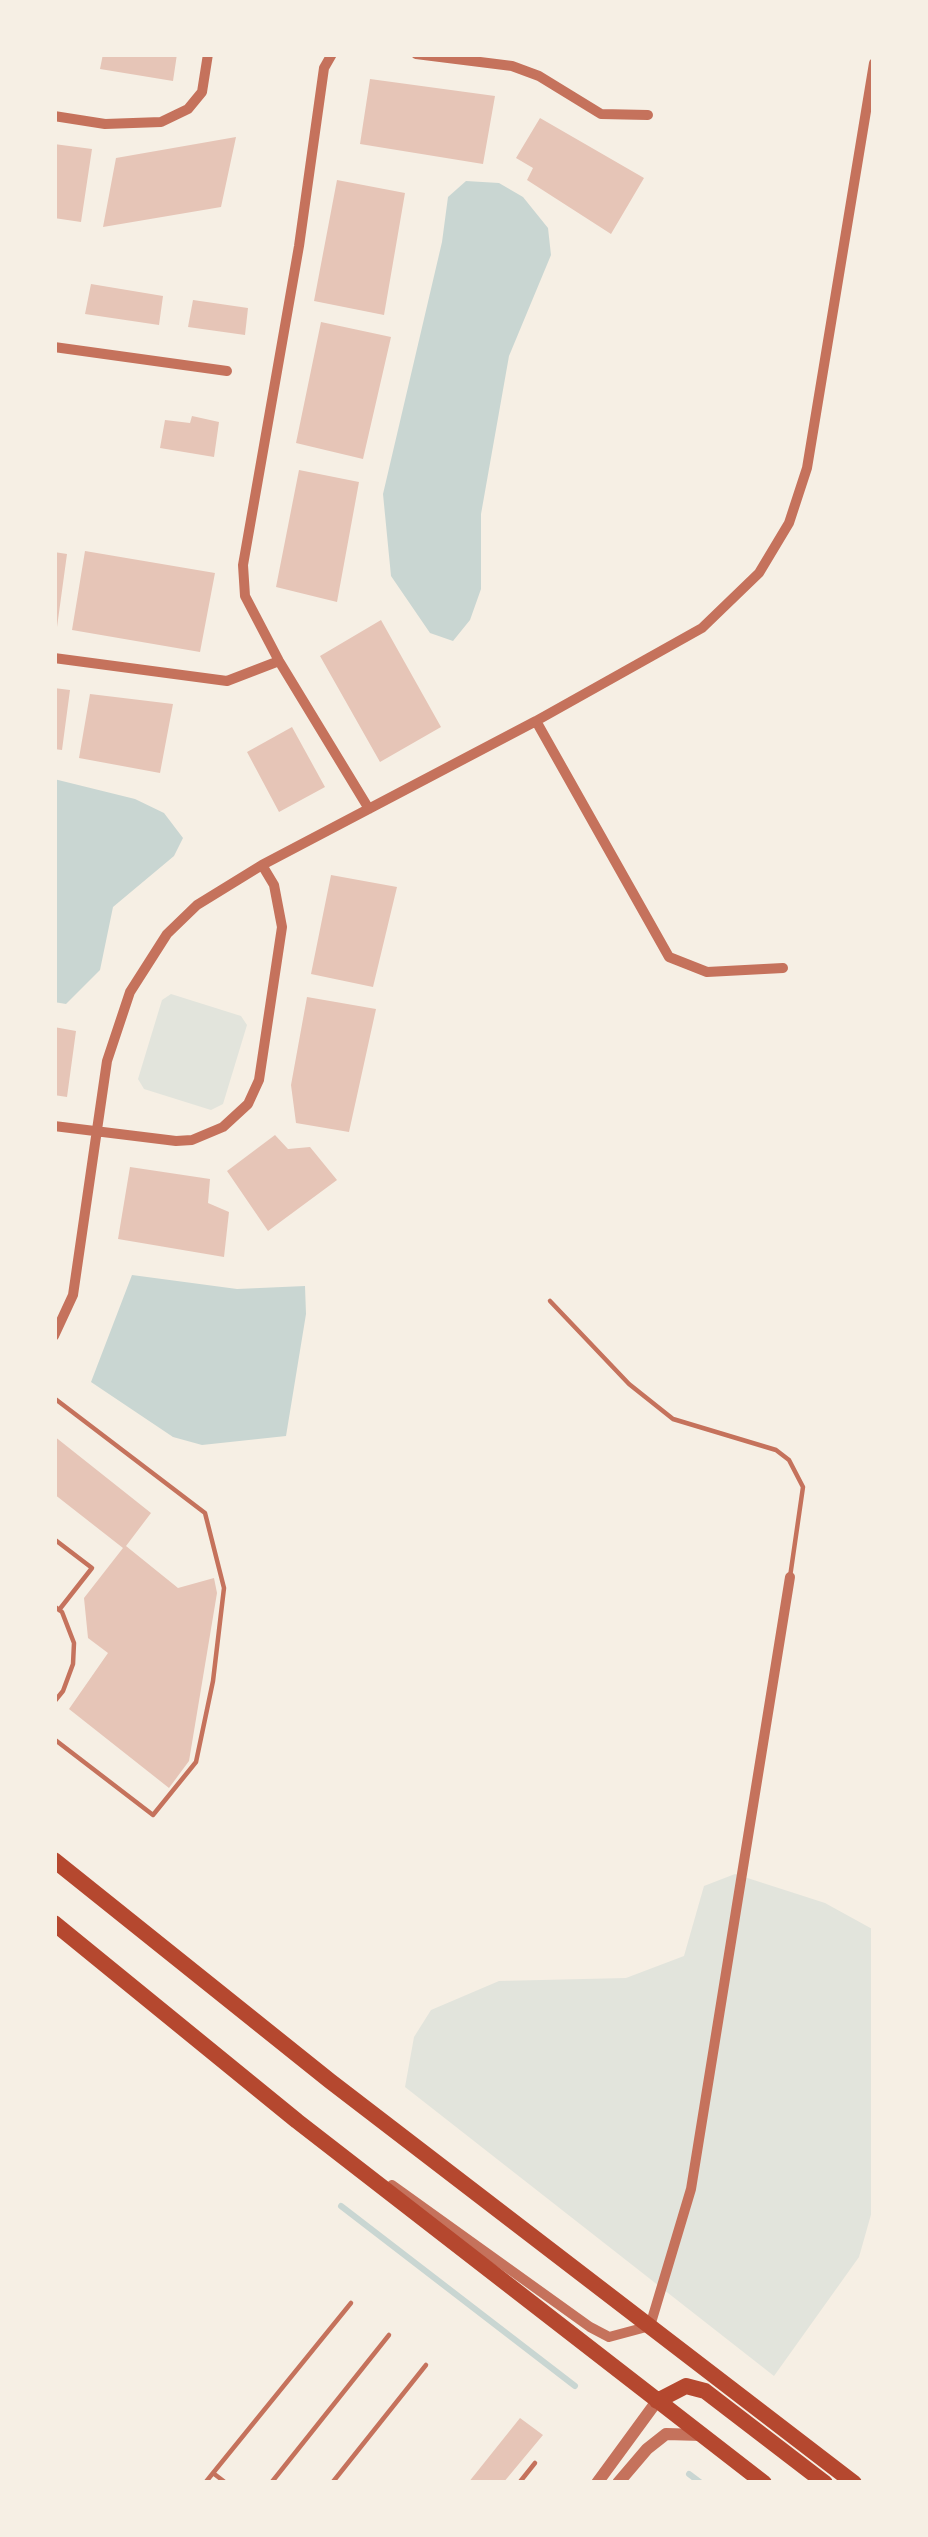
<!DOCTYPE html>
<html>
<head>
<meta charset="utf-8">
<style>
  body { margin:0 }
  #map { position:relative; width:928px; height:2537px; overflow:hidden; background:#f6efe4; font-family:"Roboto Serif",serif }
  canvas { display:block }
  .frame { position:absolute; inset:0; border:57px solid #f6efe4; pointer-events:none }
</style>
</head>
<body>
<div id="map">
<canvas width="928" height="2537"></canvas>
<div class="frame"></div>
</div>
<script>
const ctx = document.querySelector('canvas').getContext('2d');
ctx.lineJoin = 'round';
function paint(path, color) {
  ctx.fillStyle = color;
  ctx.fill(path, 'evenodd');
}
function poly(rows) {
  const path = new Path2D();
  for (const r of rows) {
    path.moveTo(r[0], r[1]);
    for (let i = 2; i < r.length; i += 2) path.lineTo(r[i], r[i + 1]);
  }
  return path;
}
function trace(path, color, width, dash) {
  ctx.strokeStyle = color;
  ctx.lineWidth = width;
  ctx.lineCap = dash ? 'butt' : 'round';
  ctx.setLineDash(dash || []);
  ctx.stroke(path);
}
paint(poly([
  [171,994,241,1016,247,1025,223,1104,211,1110,144,1089,138,1079,162,1000],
  [735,1874,825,1903,874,1930,874,2204,859,2257,774,2376,405,2087,414,2037,431,2010,499,1981,626,1978,684,1956,704,1886]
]), '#e2e4dc');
paint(poly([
  [466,181,499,183,523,197,548,228,551,255,509,356,481,514,481,589,470,620,453,641,430,633,391,576,383,494,442,242,448,197],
  [54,779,135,799,164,813,183,838,174,856,113,907,100,970,66,1004,54,1002],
  [132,1275,237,1289,305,1286,306,1314,286,1436,202,1445,173,1437,91,1382]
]), '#c9d6d2');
trace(poly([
  [341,2206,575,2386],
  [689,2474,701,2483]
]), '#c9d6d2', 6);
paint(poly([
  [103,54,177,54,173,81,100,69],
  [370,79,495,96,483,164,360,144],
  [540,118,644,178,611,234,527,180,533,168,516,158],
  [236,137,221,207,103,227,116,158],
  [54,144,92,149,81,222,54,218],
  [337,180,405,193,384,315,314,301],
  [91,284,163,296,159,325,85,314],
  [193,300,248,308,245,335,188,327],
  [321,322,391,337,363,459,296,443],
  [192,416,219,422,214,457,160,448,165,420,190,423],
  [299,470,359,482,337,602,276,587],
  [85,551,215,573,200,652,72,630],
  [54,552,67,554,57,627,54,627],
  [381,620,441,727,380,762,320,656],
  [54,688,70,690,62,750,54,749],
  [90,694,173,704,160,773,79,758],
  [292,727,325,787,279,812,247,752],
  [331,875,397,887,373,987,311,974],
  [307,997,376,1009,349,1132,296,1123,291,1085],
  [54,1027,76,1031,67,1097,54,1095],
  [275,1135,288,1149,310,1147,337,1180,268,1231,227,1171],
  [130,1167,210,1179,208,1203,229,1212,224,1257,118,1239],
  [54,1436,151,1513,126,1546,178,1588,214,1578,217,1593,189,1761,169,1788,69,1709,108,1653,88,1638,84,1598,123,1548,54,1494],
  [520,2418,543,2435,503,2483,468,2483]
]), '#e6c5b7');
trace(poly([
  [550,1301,629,1384,673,1419,776,1450,789,1460,803,1487,790,1577],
  [54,1398,205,1513,224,1588,213,1681,196,1762,153,1815,54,1739],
  [54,1539,92,1568,59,1610],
  [54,1606,62,1612,74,1643,73,1664,63,1691,54,1702],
  [213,2473,351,2303],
  [205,2483,213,2473,226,2483],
  [271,2483,389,2335],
  [332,2483,426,2365],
  [519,2483,535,2463]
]), '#c5725c', 4.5);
trace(poly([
  [332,54,324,68,299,246,243,565,245,596,279,661,369,809],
  [416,54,512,66,539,76,601,114,648,115],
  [54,116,105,124,161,122,188,109,202,92,208,54],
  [54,347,227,371],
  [54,658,227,681,279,661],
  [536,721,669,957,707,972,783,968],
  [54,1126,176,1141,192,1140,223,1127,248,1104,259,1080,282,927,274,885,262,865],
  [54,1336,73,1295,107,1061,130,992,167,934,197,905,262,865,536,721,702,628,759,573,789,523,807,468,874,63],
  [392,2185,590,2327,609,2337,650,2326,691,2189,790,1577]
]), '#c5725c', 10);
trace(poly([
  [597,2483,657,2401],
  [618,2483,647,2449,666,2434,702,2435]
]), '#c5725c', 12);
trace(poly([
  [54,1860,330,2081,854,2483],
  [54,1923,297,2121,764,2483],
  [657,2401,686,2386,705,2391,825,2483]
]), '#b5482f', 16);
</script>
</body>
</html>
